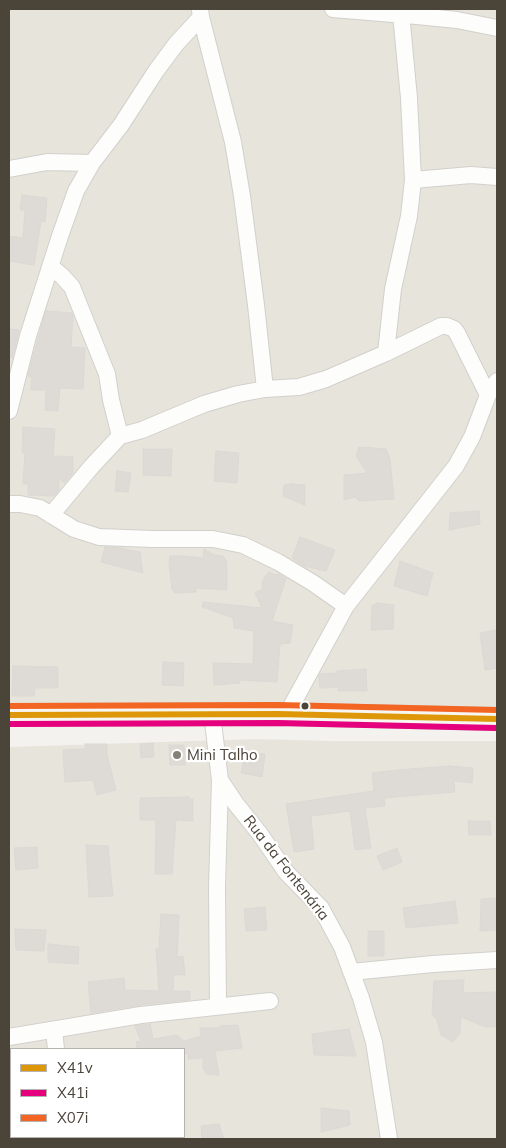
<!DOCTYPE html>
<html>
<head>
<meta charset="utf-8">
<style>
  body { margin:0 }
  #map { position:relative; width:506px; height:1148px; overflow:hidden; background:#f4f2ee; font-family:Mulish,sans-serif }
  canvas { display:block }
  .frame { position:absolute; inset:0; border:10px solid #4b4439; pointer-events:none }
  .legend { position:absolute; left:10px; top:1048px; width:175px; height:90px; box-sizing:border-box; background:#fff; border:1px solid #b7b4b0; margin:0; padding:6px 9px; list-style:none; font-size:15px; color:#4b4439 }
  .legend li { display:flex; align-items:center; gap:10px; height:25px }
  .legend b { width:25px; border:1px solid #b7b4b0 }
</style>
</head>
<body>
<div id="map">
<canvas width="506" height="1148"></canvas>
<div class="frame"></div>
<ul class="legend">
<li><b style="height:6px;background:#dd9709"></b>X41v</li>
<li><b style="height:6px;background:#e5007d"></b>X41i</li>
<li><b style="height:6px;background:#f26522"></b>X07i</li>
</ul>
</div>
<script>
const ctx = document.querySelector('canvas').getContext('2d');
ctx.lineJoin = 'round';
function paint(path, color) {
  ctx.fillStyle = color;
  ctx.fill(path, 'evenodd');
}
function poly(rows) {
  const path = new Path2D();
  for (const r of rows) {
    path.moveTo(r[0], r[1]);
    for (let i = 2; i < r.length; i += 2) path.lineTo(r[i], r[i + 1]);
  }
  return path;
}
function trace(path, color, width, dash) {
  ctx.strokeStyle = color;
  ctx.lineWidth = width;
  ctx.lineCap = dash ? 'butt' : 'round';
  ctx.setLineDash(dash || []);
  ctx.stroke(path);
}
function drawText(font, color, halo, rows, align = 'center') {
  ctx.font = font + ' Mulish,sans-serif';
  ctx.lineWidth = 4.5;
  ctx.setLineDash([]);
  ctx.textBaseline = 'middle';
  ctx.strokeStyle = halo;
  ctx.fillStyle = color;
  for (const [text, x, y, turn = 0] of rows) {
    ctx.save();
    ctx.translate(x, y);
    ctx.rotate((+turn || 0) * Math.PI / 180);
    ctx.textAlign = isNaN(turn) ? turn : align;
    if (halo) ctx.strokeText(text, 0, 0);
    ctx.fillText(text, 0, 0);
    ctx.restore();
  }
}
paint(poly([
  [9,9,497,9,497,711,9,712],
  [255,739,333,741,497,741,497,1139,9,1139,9,747],
  [11,1049,184,1049,184,1137,11,1137]
]), '#e7e4dc');
const building = poly([
  [22,195,47,198,45,222,41,221,34,265,9,261,9,236,23,238,25,210,20,210,22,195],
  [46,311,72,313,73,316,71,347,85,348,83,389,60,388,58,411,45,410,46,390,31,390,32,377,28,376,38,339,46,311],
  [9,329,19,330,12,358,9,357,9,329],
  [23,427,55,429,53,456,73,457,73,473,64,483,59,478,59,490,54,496,28,495,28,484,23,484,25,453,22,453,23,427],
  [359,447,386,449,390,459,394,499,359,501,355,497,344,500,344,475,367,473,356,456,359,447],
  [143,449,172,449,171,476,143,475,143,449],
  [216,451,239,453,237,483,214,481,216,451],
  [117,471,131,473,128,492,115,491,117,471],
  [292,484,305,485,305,505,283,496,284,485,292,484],
  [479,511,480,524,449,530,450,513,479,511],
  [300,537,335,550,326,571,304,566,292,558,300,537],
  [105,547,120,548,140,552,143,573,101,562,105,547],
  [204,549,214,555,223,556,227,562,227,590,196,588,196,592,175,593,172,589,169,562,170,556,184,556,203,558,204,549],
  [400,561,433,573,427,596,394,586,400,561],
  [269,572,275,575,279,574,286,579,272,621,293,625,290,643,280,644,277,682,239,680,240,683,214,685,213,663,253,664,254,631,234,628,233,618,202,607,203,602,262,608,255,593,262,589,263,580,269,572],
  [377,603,394,605,393,629,371,630,372,606,377,603],
  [497,630,497,668,485,670,480,633,497,630],
  [163,662,184,663,183,686,162,685,163,662],
  [13,666,58,667,58,688,35,688,34,696,12,696,13,666],
  [366,669,367,691,338,691,338,687,320,688,319,676,320,674,337,673,337,671,366,669],
  [153,743,154,757,141,758,140,744,153,743],
  [85,744,107,744,107,754,116,790,97,795,93,780,65,782,63,750,85,749,85,744],
  [169,745,184,745,185,765,170,765,169,745],
  [245,752,265,754,262,777,241,773,245,752],
  [449,766,473,768,472,783,454,781,455,792,384,798,385,806,365,808,371,848,355,850,350,811,311,816,314,849,294,852,286,804,374,791,372,773,398,770,449,766],
  [189,797,189,799,193,799,193,821,176,820,172,874,155,874,156,820,140,820,140,798,189,797],
  [468,821,490,821,491,835,469,835,468,821],
  [86,845,108,846,113,896,89,897,86,845],
  [37,847,38,868,16,870,14,848,37,847],
  [397,848,402,862,383,870,377,856,397,848],
  [497,898,497,930,480,931,481,899,497,898],
  [455,901,458,923,406,928,403,908,455,901],
  [265,907,267,930,246,931,244,909,265,907],
  [161,914,179,915,177,957,183,956,185,975,174,975,173,991,190,991,190,1000,146,1004,91,1013,88,982,124,978,125,990,159,991,156,949,159,949,161,914],
  [15,929,46,930,44,951,16,950,15,929],
  [368,931,384,931,384,956,368,956,368,931],
  [48,944,79,947,78,964,48,962,48,944],
  [464,980,463,993,497,992,497,1027,486,1027,461,1017,460,1033,453,1042,441,1035,437,1020,432,1014,434,981,464,980],
  [150,1024,153,1039,177,1035,184,1041,201,1036,200,1028,220,1028,220,1026,238,1025,242,1048,215,1051,219,1075,207,1074,203,1068,203,1058,188,1059,188,1053,184,1054,184,1049,137,1049,136,1042,141,1041,135,1026,150,1024],
  [349,1029,356,1056,314,1055,312,1034,349,1029],
  [321,1108,349,1111,350,1125,321,1132,321,1108],
  [219,1124,224,1139,202,1139,201,1126,219,1124]
]);
paint(building, '#dedbd6');
trace(building, '#dcd9d4', 1);
const street = poly([
  [333,9,417,16,457,20,497,28],
  [200,10,201,17,233,142,242,196,256,305,265,389],
  [9,169,47,162,92,163],
  [413,180,471,175,497,177],
  [50,266,62,276,72,287,107,374,111,400,120,436,142,430,204,404,238,394,265,389,299,387,326,379,386,353,441,326,447,326,454,329,457,333,488,395],
  [386,353,393,289,409,216,413,180,409,98,401,14],
  [9,411,28,336,60,236,76,191,92,163,121,125,156,71,176,44,201,17],
  [9,504,20,504,40,508,74,529,99,537,153,539,213,539,243,545,278,562,313,583,346,606],
  [51,515,92,466,120,436],
  [212,714,220,780,236,804,260,834,286,872,321,908,342,947,361,998,374,1042,389,1139],
  [287,714,346,606,456,466,472,437,488,395,497,381],
  [351,972,433,964,497,960],
  [218,1006,217,888,220,780],
  [54,1030,56,1049],
  [9,1037,141,1015,270,1001],
  [67,1137,67,1139]
]);
const secondary = poly([
  [9,715,278,714,497,719]
]);
trace(street, '#d2d0cb', 18);
trace(secondary, '#d3cfc5', 24);
trace(street, '#fdfdfc', 16);
trace(secondary, '#f7f6f1', 22);
trace(poly([
  [9,715,278,714,497,719]
]), '#dd9709', 6);
trace(poly([
  [9,724,278,723,497,728]
]), '#e5007d', 6);
trace(poly([
  [9,706,278,705,497,710]
]), '#f26522', 6);
for (const [x, y, r, color] of [
  [305,706,4.5,"#4b4439"],
  [177,755,5,"#868178"]
]) {
  const dot = new Path2D();
  dot.arc(x, y, r, 0, 2 * Math.PI);
  ctx.fillStyle = color;
  ctx.fill(dot);
  trace(dot, '#fff', 2);
}
drawText('15px', '#4b4439', '#fff', [
  ["Mini Talho",187,755]
], 'left');
drawText('15px', '#4b4439', '#fff', [
  ["Rua da Fontenária",286,868,52]
]);
</script>
</body>
</html>
